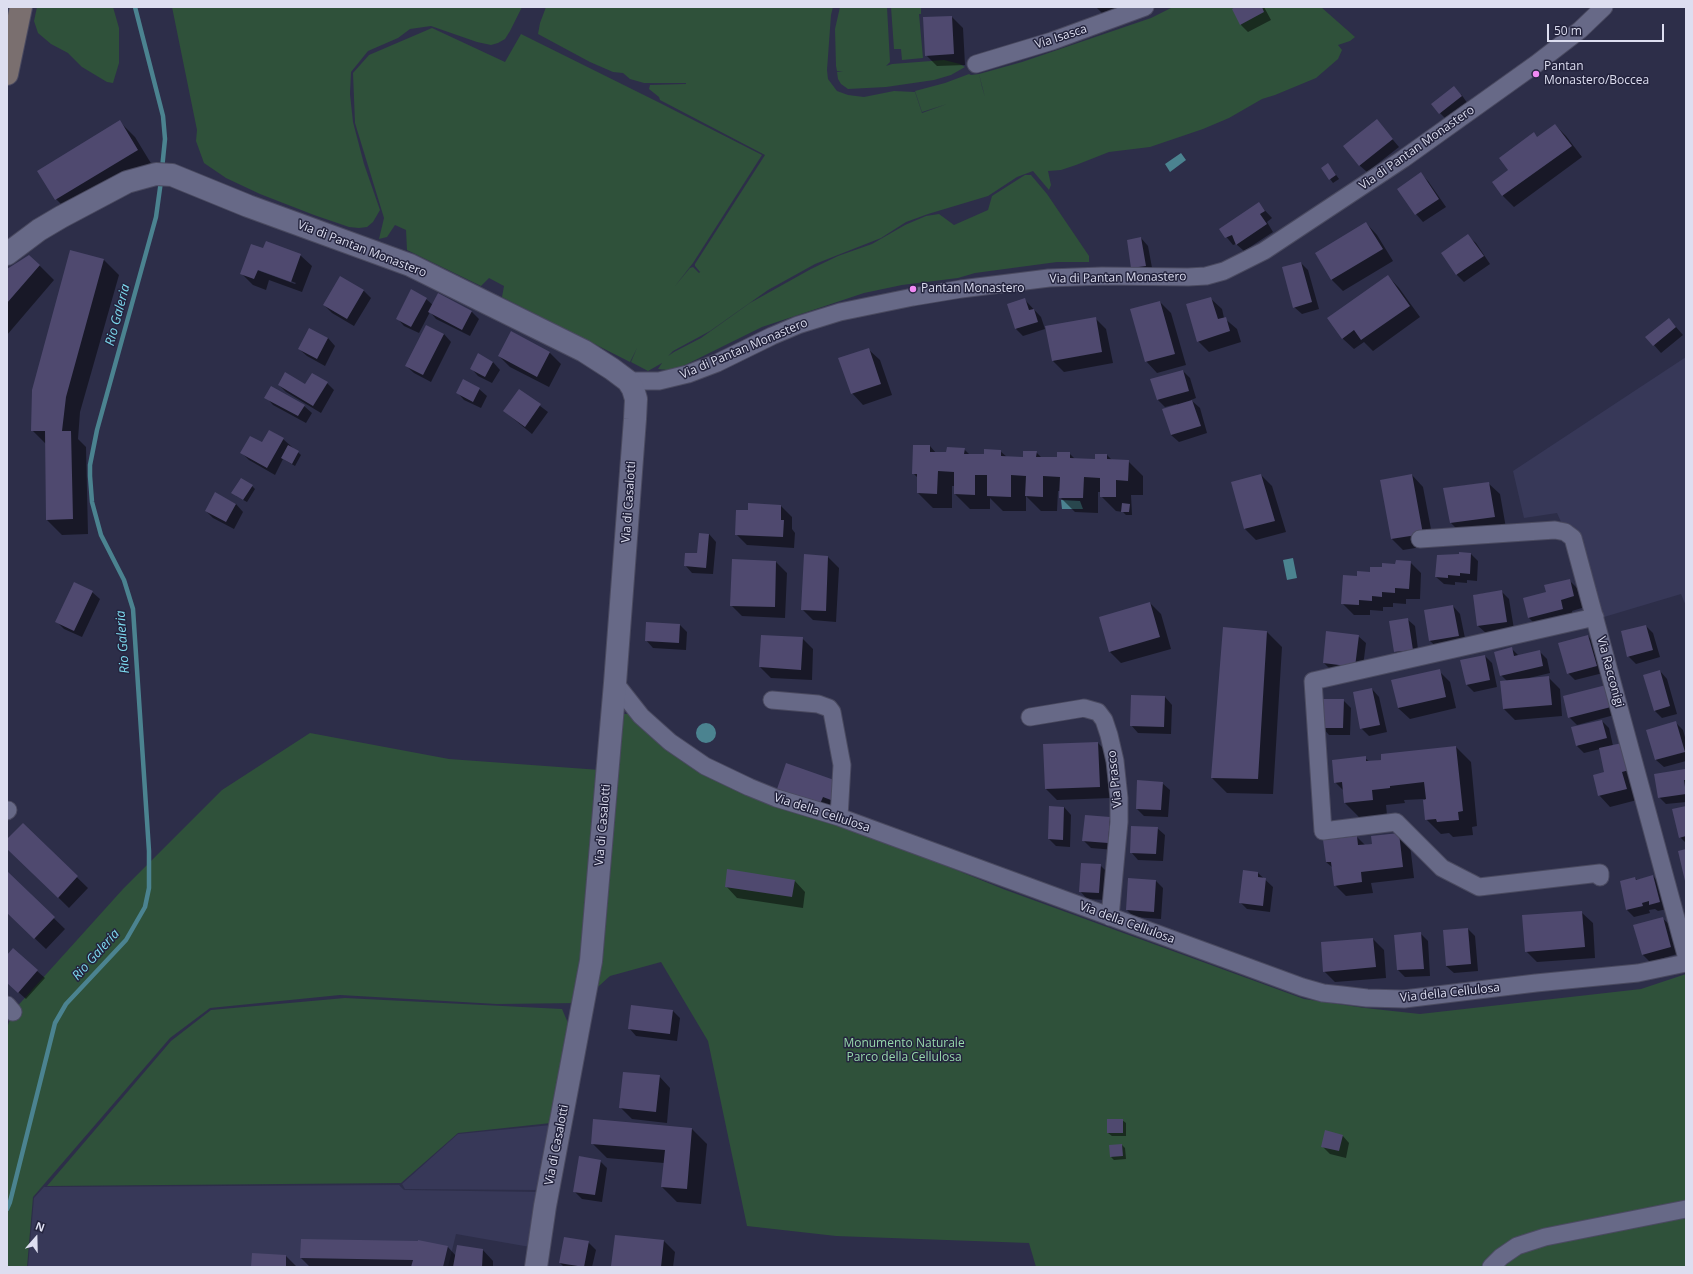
<!DOCTYPE html>
<html>
<head>
<meta charset="utf-8">
<style>
  body { margin:0 }
  #map { position:relative; width:1693px; height:1274px; overflow:hidden; background:#2d2e49; font-family:"Open Sans",sans-serif }
  canvas { display:block }
  .frame { position:absolute; inset:0; border:8px solid #dddef0; pointer-events:none }
  .north { position:absolute; left:16px; top:1218px; width:40px; height:40px; -webkit-text-stroke:3px #24243e; paint-order:stroke; rotate:20deg; font-size:11px; font-weight:700; line-height:16px; text-align:center; color:#dddef0 }
  .north::after { content:''; display:block; margin:auto; width:14px; height:18px; background:#dddef0; clip-path:polygon(50% 0,100% 100%,50% 72%,0 100%) }
  .scale { position:absolute; left:1547px; top:24px; width:117px; height:18px; box-sizing:border-box; border:2px solid #dddef0; border-top:0; padding-left:5px; font-size:12px; line-height:14px; white-space:nowrap; color:#dddef0; -webkit-text-stroke:3px #24243e; paint-order:stroke }
</style>
</head>
<body>
<div id="map">
<canvas width="1693" height="1274"></canvas>
<div class="frame"></div>
<div class="north">N</div>
<div class="scale">50 m</div>
</div>
<script>
const ctx = document.querySelector('canvas').getContext('2d');
ctx.lineJoin = 'round';
function paint(path, color) {
  ctx.fillStyle = color;
  ctx.fill(path, 'evenodd');
}
function poly(rows) {
  const path = new Path2D();
  for (const r of rows) {
    if (r.length === 3) {
      path.moveTo(r[0] + r[2], r[1]);
      path.arc(r[0], r[1], r[2], 0, 2 * Math.PI);
      continue;
    }
    path.moveTo(r[0], r[1]);
    for (let i = 2; i < r.length; i += 2) path.lineTo(r[i], r[i + 1]);
  }
  return path;
}
function trace(path, color, width, dash) {
  ctx.strokeStyle = color;
  ctx.lineWidth = width;
  ctx.lineCap = dash ? 'butt' : 'round';
  ctx.setLineDash(dash || []);
  ctx.stroke(path);
}
function drawText(font, color, halo, rows, align = 'center') {
  ctx.font = font + ' "Open Sans",sans-serif';
  ctx.lineWidth = 3;
  ctx.setLineDash([]);
  ctx.textBaseline = 'middle';
  ctx.strokeStyle = halo;
  ctx.fillStyle = color;
  for (const [text, x, y, turn = 0] of rows) {
    ctx.save();
    ctx.translate(x, y);
    ctx.rotate((+turn || 0) * Math.PI / 180);
    ctx.textAlign = isNaN(turn) ? turn : align;
    if (halo) ctx.strokeText(text, 0, 0);
    ctx.fillText(text, 0, 0);
    ctx.restore();
  }
}
paint(poly([
  [1686,357,1686,606,1681,594,1604,617,1557,513,1524,518,1513,471],
  [551,1125,540,1190,405,1189,402,1184,458,1134],
  [399,1185,404,1190,539,1192,530,1247,456,1234,448,1267,28,1267,34,1198,44,1187]
]), '#373858');
paint(poly([
  [37,7,113,7,119,28,119,63,113,83,107,82,82,67,68,53,51,44,38,33,34,21],
  [172,7,522,7,510,31,505,39,498,43,491,45,477,42,431,26,410,29,398,38,368,51,351,72,350,94,353,122,364,164,380,210,373,222,367,227,359,228,349,227,314,215,260,194,226,178,204,163,196,141,197,130],
  [546,7,833,7,831,15,827,70,828,79,837,91,848,95,864,97,894,91,915,92,922,113,947,104,922,112,915,91,945,83,969,74,971,75,979,74,982,87,963,93,982,87,985,97,979,74,1022,62,1151,18,1173,7,1321,7,1355,37,1350,41,1338,45,1342,50,1338,59,1316,78,1275,95,1262,99,1229,118,1203,129,1150,147,1109,152,1076,165,1061,170,1048,171,1051,185,1049,190,1033,171,1017,177,988,196,928,214,906,222,881,238,815,264,768,290,710,331,673,351,668,356,674,352,701,338,750,303,811,269,838,256,872,244,905,225,926,216,939,214,954,225,988,210,992,196,1025,175,1031,175,1047,194,1089,256,1089,262,1057,262,975,273,958,278,902,285,864,293,762,327,679,368,668,370,658,369,662,363,648,371,631,362,637,348,630,362,502,297,504,286,489,278,481,286,407,250,406,230,395,225,387,237,379,239,384,218,355,123,353,73,369,55,432,28,505,62,521,34,660,103,762,155,693,263,675,286,690,268,693,267,699,273,702,270,700,272,695,266,695,264,765,155,660,100,659,97,649,89,650,85,686,84,686,83,644,83,630,79,623,73,613,72,590,62,538,34,540,23],
  [840,7,887,7,890,62,886,66,892,64,944,60,960,64,965,67,951,75,934,80,886,87,848,89,841,84,838,79,837,72,843,71,837,71,836,66,835,29],
  [891,7,921,7,921,14,919,14,923,58,902,60,901,49,894,49],
  [620,714,631,714,657,738,897,846,1003,889,1304,999,1365,1008,1420,1014,1641,989,1686,974,1686,1267,1036,1267,1029,1243,836,1236,747,1226,708,1041,661,962,610,976,580,1003,497,1004,340,995,210,1008,170,1038,33,1197,27,1267,7,1267,7,1028,13,1011,123,889,222,790,310,733,449,759,614,771],
  [345,998,562,1009,571,1030,551,1123,458,1133,401,1183,47,1186,171,1041,211,1010]
]), '#2f513a');
paint(poly([
  [1181,153,1186,160,1170,172,1165,164],
  [1061,500,1080,501,1083,509,1062,509],
  [1293,558,1297,578,1287,580,1283,560],
  [706,733,10]
]), '#4b8390');
paint(poly([
  [1096,7,1123,7,1103,14],
  [1237,7,1264,7,1271,20,1248,32,1241,25,1233,9],
  [952,17,963,28,965,65,937,66,926,55],
  [1461,94,1468,104,1447,120,1440,113],
  [1377,121,1399,147,1367,172,1359,165],
  [120,122,135,137,152,165,71,214,56,199,39,171],
  [1555,125,1566,136,1582,157,1514,207,1503,196,1493,182,1509,170,1538,138],
  [1322,168,1331,168,1339,179,1333,183],
  [1421,174,1428,181,1446,207,1423,222,1416,214,1399,189],
  [1259,204,1272,218,1267,222,1273,232,1244,251,1236,244,1233,245,1220,229],
  [1366,223,1377,235,1393,261,1343,291,1332,280,1316,254],
  [1468,236,1476,243,1490,264,1464,282,1457,275,1443,253],
  [1141,238,1148,246,1153,273,1132,268],
  [263,250,300,255,312,266,302,292,269,280,266,290,253,285,241,273],
  [257,268,296,283,295,284,257,270],
  [70,251,104,260,119,275,80,412,78,439,86,447,88,534,62,535,47,520,46,444,32,430],
  [1301,263,1308,270,1319,309,1302,314,1294,307],
  [39,265,54,280,7,335,7,270],
  [1388,276,1399,288,1420,317,1373,351,1364,342,1354,349,1342,338],
  [363,290,371,298,354,326,332,313,324,305],
  [438,294,472,312,479,319,470,336,436,319,430,312,419,333,404,326,397,318,426,299,433,305],
  [1210,298,1222,309,1224,318,1237,329,1241,342,1209,352,1198,341],
  [1025,300,1041,317,1045,329,1023,336,1016,329],
  [1160,302,1171,313,1186,365,1157,373,1146,361],
  [1095,318,1106,329,1113,363,1064,372,1053,361],
  [1669,319,1683,335,1661,353,1654,345],
  [512,332,550,353,561,364,549,387,510,367,499,356],
  [444,334,451,342,431,382,414,373,406,366],
  [328,338,335,346,325,366,307,356,299,349],
  [868,349,880,360,892,395,863,405,852,393],
  [493,362,500,370,492,383,478,376,471,368],
  [1183,371,1190,378,1196,398,1191,400,1200,408,1207,433,1179,442,1171,435,1177,404,1165,407,1158,400,1152,380],
  [463,381,479,389,487,396,481,408,464,400,457,392],
  [327,383,334,390,321,413,286,392,279,385,305,385],
  [519,390,548,412,532,434,504,411],
  [266,397,304,406,312,413,306,423,273,405],
  [283,439,301,455,295,466,283,459,275,475,249,460,242,453,263,444],
  [930,446,936,453,947,453,964,449,970,455,985,455,1000,451,1007,457,1023,458,1036,452,1042,458,1058,458,1069,453,1075,459,1096,460,1096,455,1107,455,1112,460,1128,461,1143,476,1143,495,1131,495,1132,515,1126,515,1123,512,1116,511,1101,496,1101,492,1098,492,1098,513,1075,512,1060,497,1060,491,1058,491,1057,511,1041,511,1026,496,1026,511,1003,511,990,498,990,509,970,509,955,494,955,486,952,486,952,508,933,508,918,493,918,478,913,473],
  [1261,475,1272,486,1286,532,1256,540,1245,529,1232,483],
  [1412,475,1423,487,1434,545,1403,550,1392,539,1382,481],
  [1488,483,1500,494,1506,528,1462,534,1451,523,1445,488],
  [252,486,255,489,247,502,236,496],
  [215,493,236,504,243,512,234,529,213,518,206,511],
  [781,506,792,517,792,529,795,533,794,548,747,545,736,534,749,511],
  [709,534,716,542,713,574,692,573,685,565,698,555],
  [1471,554,1478,561,1477,581,1467,580,1467,583,1455,582,1455,585,1444,584,1436,577],
  [828,557,839,568,836,622,813,620,802,609],
  [733,560,776,562,787,573,785,618,742,616,731,605],
  [1410,562,1421,573,1420,599,1406,599,1406,604,1393,603,1393,607,1383,607,1383,611,1370,610,1370,615,1354,615,1342,603,1358,577,1383,568],
  [1569,580,1580,591,1585,607,1572,611,1574,620,1540,629,1529,618,1547,593],
  [1501,591,1509,599,1514,629,1486,633,1478,626,1474,595],
  [92,592,100,599,82,637,64,629,56,621],
  [1150,603,1161,614,1171,649,1121,663,1110,652],
  [1453,606,1460,614,1466,643,1438,648,1430,641,1425,611],
  [1407,619,1415,626,1419,657,1402,659,1395,652,1390,622],
  [680,625,687,632,686,650,653,648,646,640],
  [1646,626,1653,633,1660,657,1636,664,1628,656],
  [1224,629,1267,632,1282,647,1273,794,1227,793,1212,778],
  [1358,636,1366,643,1362,674,1331,670,1324,663],
  [1588,636,1595,644,1603,673,1575,680,1568,673],
  [802,638,813,649,812,680,771,678,760,667],
  [1512,649,1519,656,1539,651,1547,659,1550,673,1529,678,1529,679,1549,678,1560,689,1562,716,1515,720,1504,709,1507,681,1501,675],
  [1485,656,1492,663,1497,687,1474,692,1467,685,1462,661],
  [1439,671,1450,682,1456,708,1410,719,1398,708],
  [1660,671,1667,679,1677,714,1662,718,1655,711],
  [1606,687,1618,714,1577,725,1569,717],
  [1372,689,1379,697,1387,732,1369,736,1361,728],
  [1165,697,1172,705,1171,734,1138,733,1131,725],
  [1343,700,1351,708,1350,735,1329,735,1322,727],
  [1602,721,1609,728,1613,746,1622,744,1637,800,1610,807,1599,795,1606,773,1600,749,1584,753,1577,746],
  [1675,722,1683,730,1686,741,1686,761,1664,767,1656,760,1648,731],
  [1098,743,1109,754,1111,798,1057,800,1046,789,1044,745],
  [1456,747,1471,762,1477,826,1472,827,1473,835,1453,837,1449,833,1441,834,1426,819,1424,799,1404,800,1405,803,1386,805,1387,815,1360,818,1345,803,1344,791,1335,782,1365,758,1370,762,1382,760],
  [1685,771,1686,802,1666,804,1659,797],
  [837,781,842,810,790,800,778,789],
  [1162,783,1170,790,1168,817,1144,816,1137,809],
  [1064,807,1071,815,1070,847,1056,846,1049,839],
  [1686,807,1686,843,1680,837],
  [1110,818,1117,825,1115,850,1091,848,1083,840],
  [23,825,88,888,69,908,7,847,7,841],
  [1157,828,1165,835,1163,861,1138,860,1131,852],
  [1399,834,1410,845,1414,878,1371,883,1373,893,1346,896,1335,885,1333,868,1326,862,1357,837,1365,845,1373,844],
  [1100,865,1108,873,1106,900,1087,899,1080,891],
  [7,873,65,929,46,949,7,912],
  [1258,873,1273,887,1270,912,1247,909,1240,902],
  [1653,876,1660,884,1667,909,1658,911,1655,909,1649,910,1650,913,1634,917,1627,910,1621,882,1635,878,1637,880],
  [1129,879,1156,881,1163,888,1161,919,1134,917,1127,910],
  [794,880,805,892,803,908,737,898,726,886],
  [1581,912,1593,923,1595,958,1537,962,1526,951],
  [1662,918,1670,925,1677,954,1650,962,1642,954],
  [1468,929,1475,936,1478,971,1454,973,1446,966],
  [1420,933,1428,941,1430,976,1405,977,1398,970,1395,936],
  [1373,939,1384,950,1386,978,1335,982,1324,971],
  [13,950,45,978,26,999,7,982,7,957],
  [673,1011,680,1018,677,1041,636,1036,629,1028],
  [659,1076,670,1088,667,1123,632,1119,621,1108],
  [1122,1120,1126,1123,1126,1136,1112,1136,1108,1133],
  [692,1129,707,1144,701,1204,677,1202,662,1187,664,1163,607,1158,592,1143],
  [1342,1135,1349,1143,1346,1158,1330,1154,1323,1147],
  [1122,1145,1125,1148,1126,1159,1114,1160,1111,1157],
  [600,1161,607,1168,602,1202,582,1199,575,1192],
  [663,1240,675,1252,673,1267,612,1266],
  [588,1242,596,1250,592,1267,564,1267,560,1263],
  [448,1247,456,1256,482,1249,493,1261,493,1267,310,1267,301,1258],
  [253,1254,286,1256,297,1267,252,1267]
]), '#0007');
trace(poly([
  [135,7,163,116,165,139,162,169],
  [7,1209,10,1202,55,1023,66,1004,126,940,145,907,149,888,149,851,133,609,124,580,101,535,92,502,90,476,90,465,97,430,156,217,161,181]
]), '#4b8390', 4.5);
paint(poly([
  [1235,7,1262,7,1264,12,1240,25,1232,9],
  [952,16,954,54,925,56,923,17],
  [1454,86,1462,96,1439,114,1431,104],
  [1377,119,1393,139,1359,166,1343,146],
  [120,120,138,150,55,200,37,171],
  [1555,124,1572,146,1502,196,1492,182,1508,170,1499,158,1534,132,1537,137],
  [1328,163,1336,175,1329,180,1321,168],
  [1421,172,1439,199,1415,215,1397,189],
  [1259,202,1265,211,1260,214,1267,224,1236,245,1232,235,1225,238,1219,229],
  [1366,222,1383,249,1331,280,1315,253],
  [1468,234,1484,256,1456,275,1441,253],
  [1141,237,1146,266,1131,268,1127,240],
  [266,241,301,254,291,282,258,270,254,279,240,274,251,244,263,248],
  [70,250,104,259,66,397,62,431,71,431,73,519,46,520,45,431,31,431,32,390],
  [29,255,40,265,7,303,7,269],
  [1301,262,1312,302,1293,308,1282,267],
  [1388,275,1410,306,1361,340,1354,330,1342,339,1327,318],
  [340,276,364,290,347,319,323,305],
  [411,289,427,298,411,327,396,319],
  [438,293,472,311,462,330,428,312],
  [1211,297,1218,319,1226,317,1230,331,1197,342,1186,304],
  [1025,298,1029,310,1034,309,1038,322,1015,329,1007,304],
  [1160,301,1175,354,1145,362,1130,309],
  [1096,317,1102,352,1052,361,1045,326],
  [1669,318,1676,327,1653,346,1645,337],
  [426,325,444,334,423,375,405,366],
  [309,328,328,338,317,359,298,349],
  [511,331,550,352,537,377,498,356],
  [869,348,881,384,851,394,838,358],
  [478,353,493,362,485,377,470,369],
  [1183,370,1189,391,1157,400,1150,379],
  [285,372,305,384,312,373,328,382,313,406,278,385],
  [463,379,480,388,473,402,456,393],
  [271,386,305,405,298,416,264,398],
  [519,389,541,404,525,427,503,411],
  [1192,400,1201,426,1171,435,1162,409],
  [269,430,284,438,267,468,240,453,250,436,262,442],
  [288,445,299,451,292,464,281,458],
  [913,445,930,445,930,452,946,452,947,447,965,448,964,454,984,454,984,449,1001,450,1001,456,1023,457,1023,451,1037,451,1036,457,1057,457,1057,452,1070,452,1070,458,1095,459,1095,454,1107,454,1107,459,1129,460,1128,481,1116,480,1116,497,1100,497,1100,478,1084,477,1083,498,1059,498,1060,477,1043,476,1043,497,1025,496,1026,476,1011,475,1011,497,987,496,987,475,975,475,975,495,954,494,954,472,938,471,937,494,917,493,917,474,912,474],
  [1261,474,1275,521,1244,529,1231,482],
  [1412,474,1423,534,1391,539,1380,480],
  [241,478,253,485,243,500,231,493],
  [1489,482,1495,517,1450,523,1443,488],
  [215,492,236,504,226,522,205,511],
  [748,503,781,505,781,520,784,520,783,537,735,535,736,510,748,510],
  [1122,503,1130,504,1129,512,1121,512],
  [699,533,709,534,706,568,684,566,685,553,697,553],
  [1459,552,1471,553,1470,574,1460,573,1460,576,1448,575,1448,578,1435,577,1437,555,1459,554],
  [804,554,828,556,826,611,801,610],
  [732,559,776,561,775,607,730,606],
  [1396,560,1411,561,1409,589,1395,588,1395,593,1382,592,1382,597,1372,596,1372,601,1359,600,1359,605,1341,604,1343,575,1357,576,1357,571,1370,572,1370,567,1382,567,1382,563,1395,564],
  [1570,579,1574,596,1561,600,1563,609,1528,618,1523,598,1546,592,1544,585],
  [74,582,93,591,74,631,55,622],
  [1502,590,1507,622,1477,626,1473,595],
  [1150,602,1160,637,1109,652,1099,617],
  [1453,605,1459,636,1429,641,1424,610],
  [1408,618,1413,650,1394,652,1389,621],
  [646,622,680,624,679,643,645,641],
  [1646,625,1653,650,1627,657,1621,631],
  [1223,627,1267,631,1258,779,1211,778],
  [1326,631,1359,635,1355,667,1323,663],
  [761,635,803,637,801,670,759,667],
  [1588,635,1597,666,1567,674,1558,643],
  [1512,647,1514,656,1540,650,1543,666,1500,676,1494,652],
  [1485,655,1490,680,1466,685,1460,660],
  [1440,669,1446,697,1398,708,1391,680],
  [1660,670,1670,706,1654,711,1643,675],
  [1549,676,1552,705,1503,709,1500,681],
  [1606,685,1611,707,1568,718,1563,696],
  [1372,688,1380,725,1360,729,1353,692],
  [1131,695,1165,696,1164,727,1130,726],
  [1321,699,1344,699,1343,728,1321,728],
  [1602,720,1607,738,1576,746,1571,727],
  [1676,721,1685,752,1655,760,1646,730],
  [1098,742,1100,787,1045,789,1043,744],
  [1622,743,1629,770,1622,772,1627,789,1598,796,1593,775,1604,772,1599,748],
  [1456,746,1463,811,1458,812,1459,820,1437,822,1436,819,1425,820,1423,800,1426,799,1424,782,1390,786,1390,788,1372,790,1373,800,1344,803,1342,782,1334,783,1332,760,1366,756,1366,761,1381,760,1381,754],
  [786,763,837,781,831,800,823,797,820,804,777,789],
  [1685,769,1686,780,1684,780,1686,794,1658,798,1654,774],
  [1137,780,1163,782,1161,810,1136,809],
  [1049,806,1064,807,1063,840,1048,839],
  [1686,806,1686,836,1679,838,1672,809],
  [1085,815,1110,817,1108,843,1082,841],
  [23,823,78,876,58,898,7,849,7,839],
  [1131,826,1158,827,1156,854,1130,853],
  [1399,833,1403,867,1361,872,1362,882,1334,886,1331,862,1326,862,1323,840,1357,836,1358,845,1372,844,1371,836],
  [1686,849,1686,881,1685,881,1678,851],
  [1081,863,1101,864,1099,893,1079,892],
  [727,869,795,880,792,897,725,887],
  [1243,870,1258,872,1258,877,1266,878,1263,906,1239,903],
  [7,871,55,917,34,939,7,913],
  [1653,875,1660,902,1649,905,1649,901,1642,903,1643,906,1626,910,1620,881,1635,877,1636,880],
  [1128,878,1156,880,1154,912,1126,910],
  [1582,911,1585,947,1525,952,1522,915],
  [1663,917,1671,947,1642,955,1633,925],
  [1468,928,1471,964,1446,966,1443,930],
  [1421,932,1424,969,1397,970,1394,935],
  [1373,938,1376,967,1323,972,1321,942],
  [13,948,38,970,18,993,7,983,7,955],
  [631,1005,673,1010,670,1034,628,1029],
  [623,1072,660,1075,656,1112,619,1108],
  [593,1119,692,1128,687,1189,661,1187,665,1150,591,1144],
  [1107,1119,1123,1119,1123,1133,1107,1133],
  [1325,1130,1343,1135,1339,1151,1321,1147],
  [1122,1144,1123,1156,1110,1157,1109,1145],
  [579,1156,601,1160,595,1195,573,1192],
  [615,1235,664,1240,661,1267,611,1266],
  [564,1237,589,1241,584,1267,559,1263],
  [301,1239,418,1241,418,1240,448,1246,443,1267,411,1267,413,1260,300,1258],
  [457,1245,483,1249,482,1267,453,1267],
  [252,1253,286,1255,286,1267,251,1267]
]), '#4f496f');
const minor = poly([
  [976,64,1052,41,1145,7],
  [628,381,659,381,688,374,717,363,772,336,798,325,840,312,913,297,961,289,1049,278,1102,276,1188,277,1206,276,1224,271,1264,251,1403,159,1536,64,1580,30,1604,7],
  [1420,539,1555,530,1565,532,1573,538,1686,955],
  [1595,617,1313,681,1323,831,1396,822,1442,868,1479,887,1600,873,1600,877],
  [615,683,641,716,670,742,705,766,749,787,776,798,839,817,1302,987,1323,993,1342,995,1367,998,1404,999,1536,983,1638,973,1686,963],
  [772,700,818,704,829,708,832,712,842,765,839,817],
  [1030,717,1084,708,1098,712,1104,720,1109,735,1115,761,1119,798,1119,822,1110,917],
  [7,811,8,810],
  [7,1005,13,1012],
  [1491,1267,1501,1257,1517,1246,1545,1237,1686,1209]
]);
const tertiary = poly([
  [7,254,39,230,61,217,127,182,156,174,172,175,248,206,410,265,584,351,612,369,628,381,633,389,636,399,635,419,615,683,591,961,545,1206,536,1267]
]);
const secondary = poly([
  [7,74,21,7]
]);
trace(minor, '#4a4a60', 19);
trace(tertiary, '#4a4a60', 24);
trace(secondary, '#4a4a60', 24);
trace(minor, '#676987', 17);
trace(tertiary, '#676987', 22);
trace(secondary, '#7a6f6f', 22);
for (const [x, y, r, color] of [
  [1536,74,4,"#f18af4"],
  [913,289,4,"#f18af4"]
]) {
  const dot = new Path2D();
  dot.arc(x, y, r, 0, 2 * Math.PI);
  ctx.fillStyle = color;
  ctx.fill(dot);
  trace(dot, '#24243e', 1.5);
}
drawText('12px', '#dddef0', '#24243e', [
  ["Via Isasca",1061,37,-18],
  ["Via di Pantan Monastero",1417,148,-35],
  ["Via di Pantan Monastero",362,249,21],
  ["Via di Pantan Monastero",1118,278,-1],
  ["Via di Pantan Monastero",744,349,-23],
  ["Via di Casalotti",629,502,-86],
  ["Via Racconigi",1610,672,75],
  ["Via Prasco",1115,779,-96],
  ["Via della Cellulosa",822,813,18],
  ["Via di Casalotti",603,825,-85],
  ["Via della Cellulosa",1127,923,20],
  ["Via della Cellulosa",1450,993,-6],
  ["Via di Casalotti",557,1145,-79]
]);
drawText('12px', '#dddef0', '#24243e', [
  ["Pantan",1544,67],
  ["Monastero/Boccea",1544,81],
  ["Pantan Monastero",921,289]
], 'left');
drawText('12px', '#97d8ab', '#24243e', [
  ["Monumento Naturale",904,1044],
  ["Parco della Cellulosa",904,1058]
]);
drawText('italic 13px', '#7cd8ed', '#24243e', [
  ["Rio Galeria",118,315,-75],
  ["Rio Galeria",123,642,-94],
  ["Rio Galeria",96,955,-48]
]);
</script>
</body>
</html>
